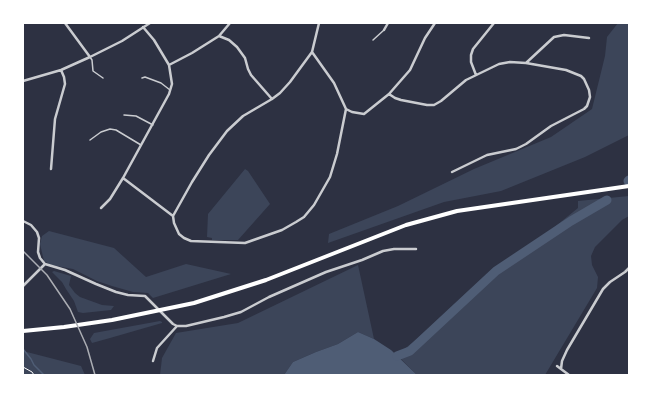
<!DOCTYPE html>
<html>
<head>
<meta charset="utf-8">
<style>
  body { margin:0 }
  #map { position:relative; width:652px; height:398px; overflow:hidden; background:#2d3142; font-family:Literata,serif }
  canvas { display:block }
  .frame { position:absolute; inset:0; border:24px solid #fff; pointer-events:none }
</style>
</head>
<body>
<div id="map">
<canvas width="652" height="398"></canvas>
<div class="frame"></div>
</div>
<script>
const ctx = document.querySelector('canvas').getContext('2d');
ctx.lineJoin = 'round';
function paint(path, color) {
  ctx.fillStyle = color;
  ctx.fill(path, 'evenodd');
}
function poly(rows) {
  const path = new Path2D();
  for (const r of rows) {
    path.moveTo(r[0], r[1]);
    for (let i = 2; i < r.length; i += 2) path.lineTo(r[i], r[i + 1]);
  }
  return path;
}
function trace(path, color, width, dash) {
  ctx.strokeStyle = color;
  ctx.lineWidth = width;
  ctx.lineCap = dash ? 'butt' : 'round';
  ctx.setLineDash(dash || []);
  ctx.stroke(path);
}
paint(poly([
  [618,23,629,23,629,135,585,157,501,191,444,202,328,243,329,234,398,206,474,169,551,137,592,109,605,56,607,37],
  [245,169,248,171,270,204,238,240,212,240,212,238,207,237,208,214],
  [629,196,629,216,622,220,595,247,591,256,592,265,598,277,597,288,545,375,417,375,397,355,578,208,578,201],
  [49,231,114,248,146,277,186,264,231,274,153,298,148,293,133,292,112,286,97,281,73,269,51,265,44,261,40,244,42,236],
  [358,265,374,339,358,332,338,344,316,352,293,362,284,375,160,375,162,358,176,333,238,323],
  [54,271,71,276,69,285,75,293,80,297,102,305,114,306,111,310,83,313,78,312,74,301,66,289,62,282,52,272],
  [160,321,162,322,162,323,110,338,92,343,90,339,94,333],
  [23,351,81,366,85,375,23,375]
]), '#3c4559');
paint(poly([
  [358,332,374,339,391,350,417,375,284,375,293,362,316,352,338,344]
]), '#4f5d75');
trace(poly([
  [23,349,31,359,34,365,44,375]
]), '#4f5d75', 1.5);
trace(poly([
  [628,181,629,180],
  [397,356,410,351,496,271,571,221,607,200]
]), '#4f5d75', 9);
trace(poly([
  [23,367,32,372,34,375]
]), '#fff', 1);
trace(poly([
  [373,40,384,30],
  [90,57,92,60,93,71,103,78],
  [142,78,145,77,161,83,170,90],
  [124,115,136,116,153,125],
  [90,140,101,132,110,129,116,130,141,145]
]), '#caccd0', 1.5);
trace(poly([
  [65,23,90,57],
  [384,30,388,23],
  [219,36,229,40,237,47,245,58,248,69,251,75,272,99],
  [526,63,554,37,564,35,589,38],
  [169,65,192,53,219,36,230,23],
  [476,75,471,62,471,55,473,49,494,23],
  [23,81,61,70,90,57,122,41,150,23],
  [389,94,395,98,401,100,427,105,434,105,441,101,466,80,499,64,510,62,526,63,566,70,581,76,584,79,589,90,590,97,587,106,584,109,551,126,526,144,516,149,487,155,452,172],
  [346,109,352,112,364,114,389,94,410,70,425,38,435,23],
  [51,169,55,119,65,84,64,77,61,70],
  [123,178,173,216,174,223,179,234,184,238,191,241,245,243,282,230,296,222,304,217,314,205,330,177,337,154,346,109,334,83,312,52],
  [101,208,110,199,123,178,169,94,172,84,169,65,154,40,143,27],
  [173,216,192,182,209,155,227,131,243,116,272,99,280,93,290,82,312,52,319,23],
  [23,221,31,225,37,232,39,238,38,252,40,258,45,264,65,270,96,284,116,292,128,295,145,296,173,324,177,326,157,348,153,361],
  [23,286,45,264],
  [177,326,186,326,224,317,241,312,269,297,326,272,362,260,383,251,394,249,416,249],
  [557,366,569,375],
  [561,369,562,361,567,350,603,289,610,282,625,272,629,268]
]), '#caccd0', 2.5);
trace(poly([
  [23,331,64,327,112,320,194,303,266,280,406,225,457,211,629,186]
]), '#fff', 4);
trace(poly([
  [23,251,47,275,70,309,87,347,95,375]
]), '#abadb3', 1.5);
</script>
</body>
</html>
